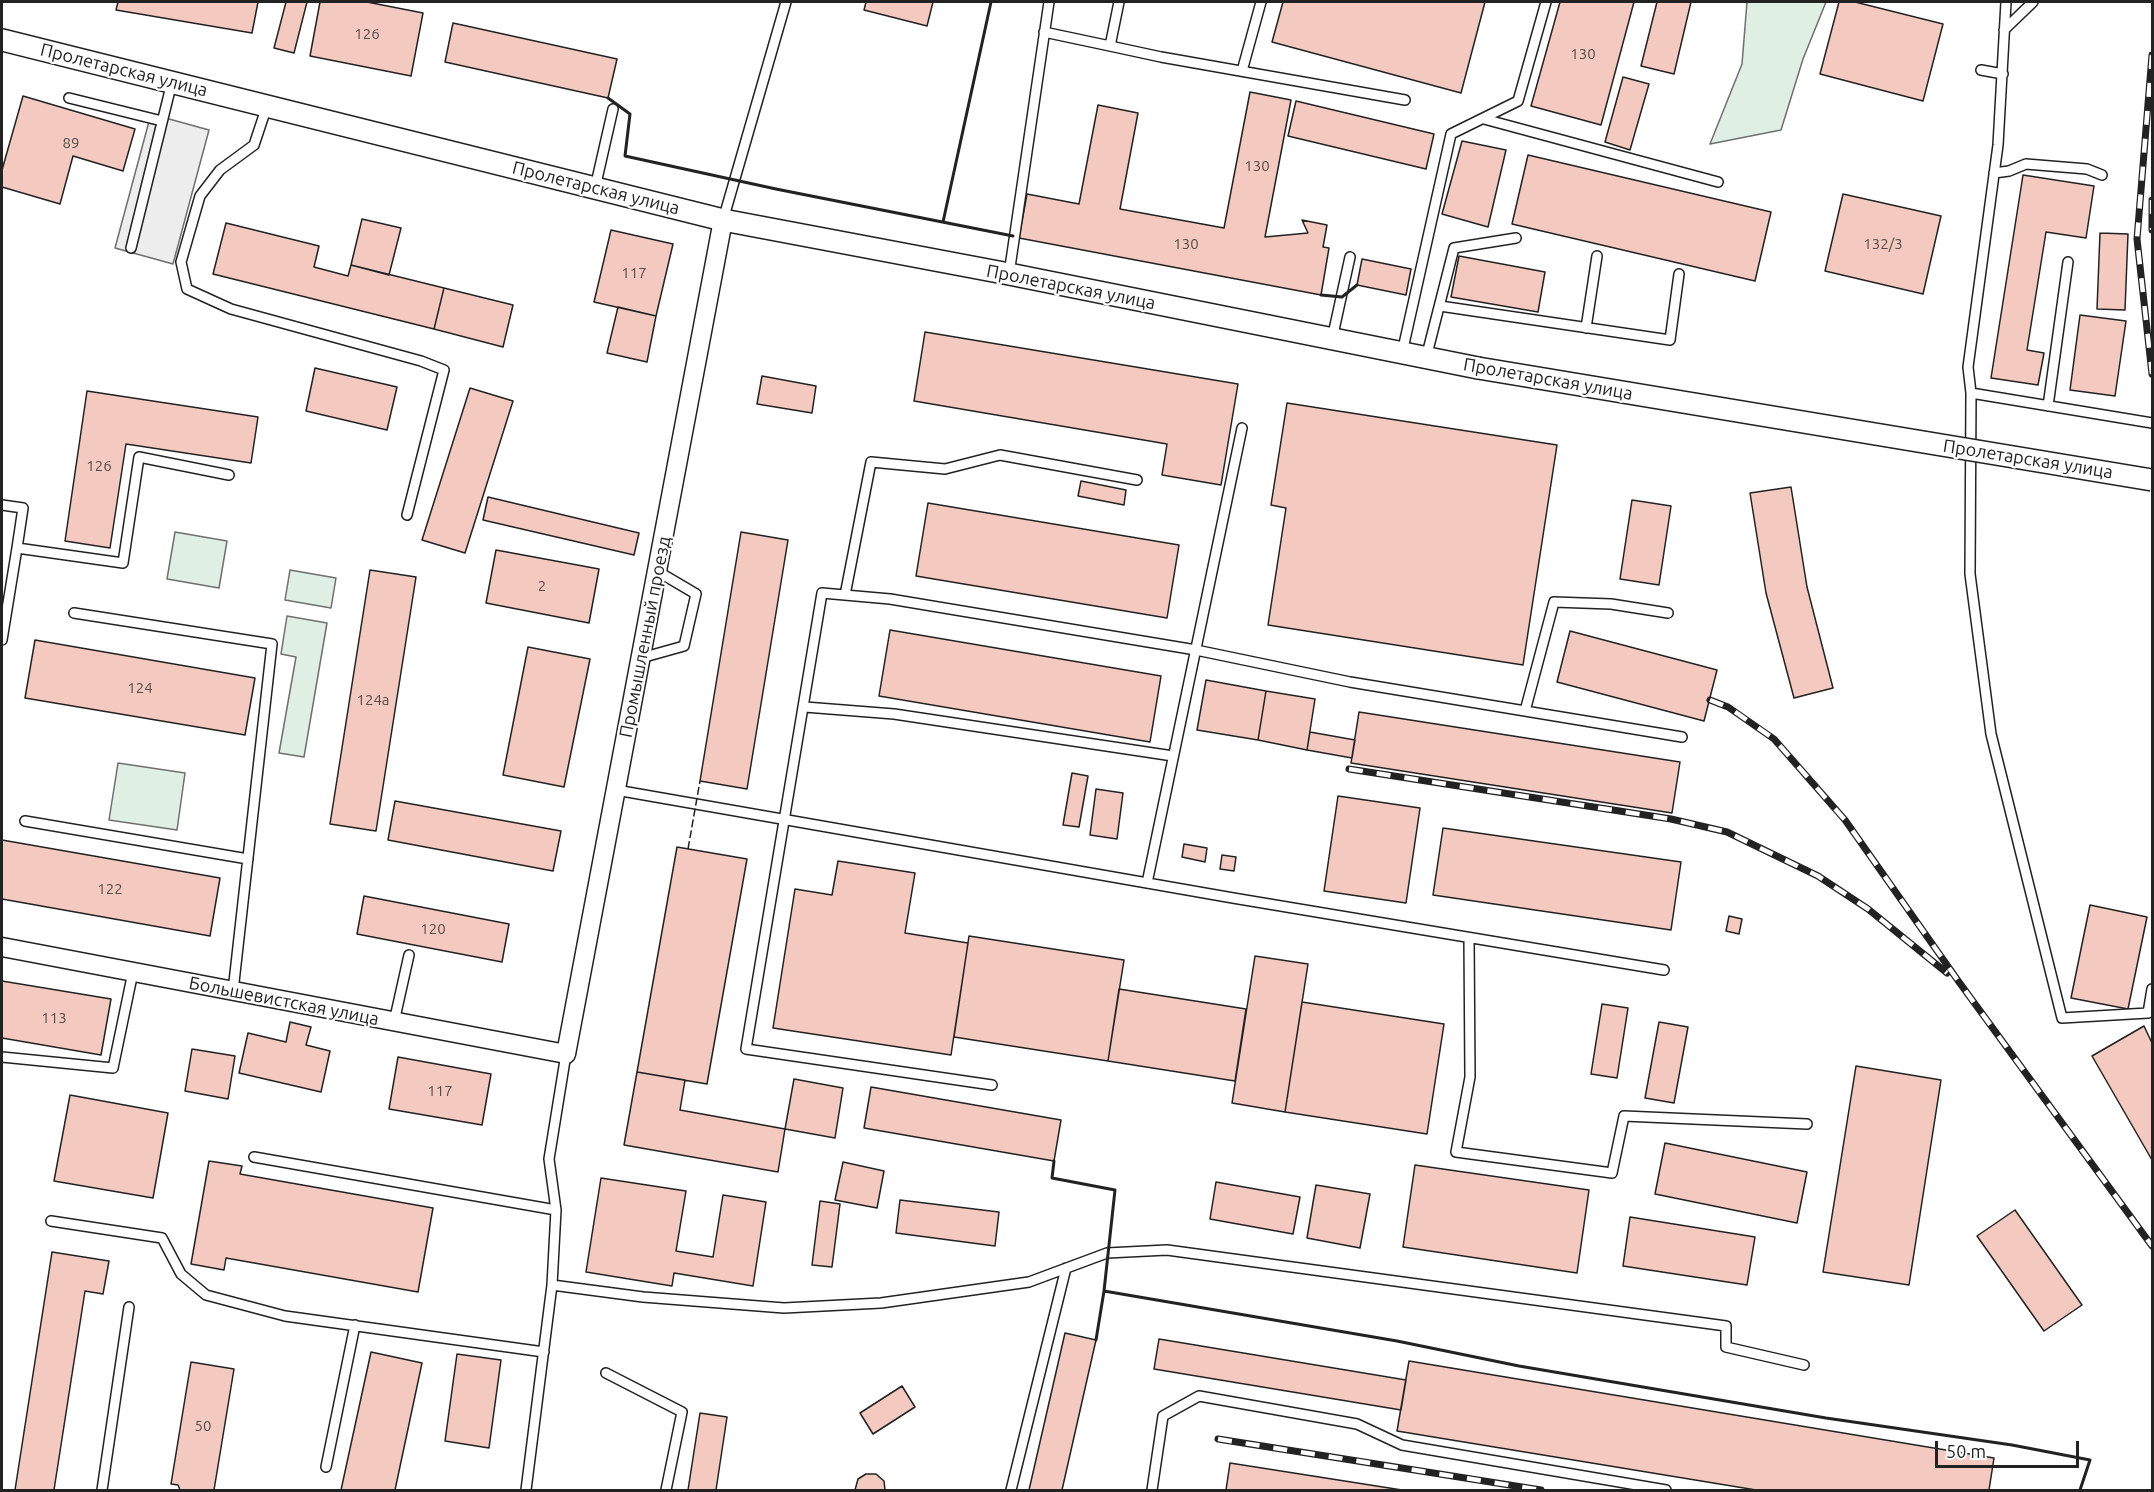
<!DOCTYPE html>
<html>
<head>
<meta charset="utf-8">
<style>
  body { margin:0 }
  #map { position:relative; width:2154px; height:1492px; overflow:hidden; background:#fff; font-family:Ubuntu,sans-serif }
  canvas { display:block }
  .frame { position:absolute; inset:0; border:3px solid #222; pointer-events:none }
  .scale { position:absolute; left:1935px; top:1441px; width:144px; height:27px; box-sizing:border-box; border:3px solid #222; border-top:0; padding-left:8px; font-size:18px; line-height:21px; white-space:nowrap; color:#222; -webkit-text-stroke:4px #fff; paint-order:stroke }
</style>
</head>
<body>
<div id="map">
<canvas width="2154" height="1492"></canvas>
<div class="frame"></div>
<div class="scale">50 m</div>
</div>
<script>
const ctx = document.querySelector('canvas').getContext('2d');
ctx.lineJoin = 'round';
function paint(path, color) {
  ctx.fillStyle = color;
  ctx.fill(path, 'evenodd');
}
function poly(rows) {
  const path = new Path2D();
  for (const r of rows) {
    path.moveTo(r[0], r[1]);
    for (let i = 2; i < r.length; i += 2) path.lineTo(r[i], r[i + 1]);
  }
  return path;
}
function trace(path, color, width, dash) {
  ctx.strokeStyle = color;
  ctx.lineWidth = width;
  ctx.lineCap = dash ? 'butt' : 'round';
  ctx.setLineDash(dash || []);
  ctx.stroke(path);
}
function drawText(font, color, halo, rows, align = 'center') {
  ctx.font = font + ' Ubuntu,sans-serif';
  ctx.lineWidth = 4.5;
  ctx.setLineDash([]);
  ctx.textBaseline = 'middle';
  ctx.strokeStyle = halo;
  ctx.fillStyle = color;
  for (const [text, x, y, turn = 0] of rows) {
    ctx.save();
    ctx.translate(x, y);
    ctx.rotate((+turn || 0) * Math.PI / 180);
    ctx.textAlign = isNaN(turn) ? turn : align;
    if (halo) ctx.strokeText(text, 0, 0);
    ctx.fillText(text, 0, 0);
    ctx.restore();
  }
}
const green = poly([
  [1747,2,1826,2,1803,59,1781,130,1710,144,1742,64,1747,2],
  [175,532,227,541,219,588,167,579,175,532],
  [290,570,336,578,331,608,285,600,290,570],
  [287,616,327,623,304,757,279,753,296,657,281,654,287,616],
  [118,763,185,773,177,830,109,820,118,763]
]);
paint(green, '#e0efe3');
trace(green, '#6f6f6f', 1.5);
const parking = poly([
  [151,114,209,130,173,264,115,248,151,114]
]);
paint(parking, '#ededed');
trace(parking, '#6f6f6f', 1.5);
const building = poly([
  [118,2,258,2,252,33,116,10,118,2],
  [286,2,307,2,294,53,274,48,286,2],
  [320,2,367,2,423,13,411,76,310,56,320,2],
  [866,2,933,2,927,26,864,10,866,2],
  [1283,2,1485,2,1461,93,1272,42,1283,2],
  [1560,2,1634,2,1601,125,1531,106,1560,2],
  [1657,2,1691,2,1674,74,1641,66,1657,2],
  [1839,2,1855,2,1943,24,1923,101,1820,74,1839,2],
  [453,23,617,59,608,98,445,62,453,23],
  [1623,77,1649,84,1630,150,1605,142,1623,77],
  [1250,92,1291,100,1265,237,1308,233,1302,220,1327,225,1323,247,1329,248,1321,295,1019,238,1027,194,1079,204,1098,105,1138,113,1120,209,1224,228,1250,92],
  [23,96,135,129,123,171,73,156,60,204,2,187,2,170,23,96],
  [1296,101,1434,134,1426,169,1288,136,1296,101],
  [1462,141,1506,150,1488,227,1442,214,1462,141],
  [1528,155,1771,212,1755,281,1512,224,1528,155],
  [2023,175,2094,186,2086,238,2046,232,2027,350,2044,353,2038,385,1991,378,2023,175],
  [1843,194,1941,216,1923,294,1825,271,1843,194],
  [362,219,401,228,389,275,351,265,362,219],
  [226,223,319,246,314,267,348,276,351,265,444,288,434,329,213,274,226,223],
  [611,230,673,244,656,316,594,302,611,230],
  [2100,233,2128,234,2125,310,2097,309,2100,233],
  [1459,256,1545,272,1538,312,1451,297,1459,256],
  [1362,259,1411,269,1406,295,1357,285,1362,259],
  [444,288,513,305,503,347,434,329,444,288],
  [618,307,656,316,647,362,607,353,618,307],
  [2080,315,2126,321,2115,396,2070,390,2080,315],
  [925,332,1238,384,1221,485,1162,475,1167,444,914,401,925,332],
  [315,368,397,387,387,430,306,411,315,368],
  [762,376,816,386,812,413,757,404,762,376],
  [470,388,513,401,465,553,422,540,470,388],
  [87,391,258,417,251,463,126,444,110,548,65,541,87,391],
  [1287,403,1557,445,1523,665,1268,625,1286,508,1271,505,1287,403],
  [1081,481,1126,490,1124,505,1078,496,1081,481],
  [1791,487,1807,587,1833,688,1794,698,1766,593,1750,493,1791,487],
  [488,497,639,533,634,555,483,520,488,497],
  [1632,500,1671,506,1659,585,1620,579,1632,500],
  [928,503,1179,545,1167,618,916,576,928,503],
  [741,532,788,540,747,789,700,781,741,532],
  [496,550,599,569,589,623,486,603,496,550],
  [370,570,416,577,376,831,330,824,370,570],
  [890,630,1161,676,1150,742,879,696,890,630],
  [1570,631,1717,670,1704,721,1557,682,1570,631],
  [35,640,255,678,245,735,25,698,35,640],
  [528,647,590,659,564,787,503,775,528,647],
  [1206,680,1266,691,1258,740,1197,730,1206,680],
  [1266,691,1315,699,1307,750,1258,740,1266,691],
  [1359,712,1680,762,1672,813,1351,763,1359,712],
  [1310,732,1355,740,1352,758,1307,750,1310,732],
  [1072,773,1088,776,1079,827,1063,825,1072,773],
  [1096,789,1123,793,1117,839,1090,835,1096,789],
  [1338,796,1420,808,1406,903,1324,891,1338,796],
  [395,801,561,831,553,871,388,840,395,801],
  [1443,828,1681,862,1671,930,1433,895,1443,828],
  [2,840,220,878,210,936,2,899,2,840],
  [1184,844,1207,848,1205,862,1182,857,1184,844],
  [677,847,747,859,707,1084,637,1072,677,847],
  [1222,855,1236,857,1234,871,1220,869,1222,855],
  [838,861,915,873,905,933,968,943,951,1055,773,1028,795,889,832,895,838,861],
  [364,896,509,924,502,962,357,934,364,896],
  [2090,905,2147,917,2128,1009,2071,998,2090,905],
  [1729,916,1742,919,1739,934,1726,931,1729,916],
  [969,936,1124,960,1108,1061,954,1037,969,936],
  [1255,956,1308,964,1285,1112,1232,1103,1255,956],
  [2,981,111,999,101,1055,2,1038,2,981],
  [1119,989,1246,1009,1235,1081,1108,1061,1119,989],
  [1302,1002,1444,1024,1427,1134,1285,1112,1302,1002],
  [1602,1004,1628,1008,1617,1078,1591,1074,1602,1004],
  [290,1022,311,1027,306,1045,330,1051,321,1092,239,1073,248,1033,286,1042,290,1022],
  [1659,1022,1688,1027,1674,1103,1645,1098,1659,1022],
  [2144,1026,2152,1043,2152,1160,2092,1056,2144,1026],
  [192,1049,235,1056,228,1099,185,1091,192,1049],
  [398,1057,491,1074,482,1125,389,1109,398,1057],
  [1856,1066,1941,1080,1909,1285,1823,1272,1856,1066],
  [637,1072,685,1080,680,1110,785,1129,778,1172,624,1145,637,1072],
  [794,1079,843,1088,835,1138,785,1129,794,1079],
  [871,1087,1061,1120,1054,1161,864,1128,871,1087],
  [70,1095,168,1113,153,1198,54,1181,70,1095],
  [1665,1143,1807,1172,1797,1223,1655,1194,1665,1143],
  [209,1161,242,1166,240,1174,433,1208,418,1292,226,1258,224,1270,191,1264,209,1161],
  [843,1162,884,1171,877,1208,835,1200,843,1162],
  [1415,1165,1589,1190,1577,1273,1403,1247,1415,1165],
  [601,1178,686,1191,676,1251,713,1257,723,1195,766,1202,753,1286,674,1273,672,1286,586,1272,601,1178],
  [1216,1182,1300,1197,1293,1234,1210,1219,1216,1182],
  [1316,1185,1370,1194,1360,1248,1307,1238,1316,1185],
  [900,1200,999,1212,995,1246,896,1233,900,1200],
  [820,1201,840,1204,832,1267,812,1265,820,1201],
  [2015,1210,2082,1305,2044,1331,1977,1236,2015,1210],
  [1630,1217,1755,1237,1747,1285,1623,1266,1630,1217],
  [52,1252,109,1261,103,1294,85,1291,54,1490,15,1490,52,1252],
  [1065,1333,1096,1340,1062,1490,1029,1490,1065,1333],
  [1159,1339,1406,1380,1401,1410,1154,1369,1159,1339],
  [371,1352,422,1363,395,1490,341,1490,371,1352],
  [457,1354,501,1360,489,1448,445,1441,457,1354],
  [1409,1361,1994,1458,1989,1490,1756,1490,1397,1431,1409,1361],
  [191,1362,234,1369,214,1490,180,1490,178,1485,171,1484,191,1362],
  [902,1386,915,1407,873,1434,860,1413,902,1386],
  [700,1413,727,1417,716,1490,688,1490,700,1413],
  [1230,1463,1402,1490,1226,1490,1230,1463],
  [866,1474,876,1474,884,1481,885,1490,855,1490,858,1479,866,1474]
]);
paint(building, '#f3c9c0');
trace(building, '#222', 1.5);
const service = poly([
  [2006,2,1998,145,1968,367,1971,393,2152,423],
  [2004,30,2033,2],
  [1044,32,1110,46,1119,2],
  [1110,46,1161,57,1405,100],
  [1981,70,2003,74],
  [1242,71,1261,2],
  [69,98,162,121],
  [267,106,254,145,220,170,200,196,181,262,187,289,231,309,421,361,444,370,407,515],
  [1484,119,1718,182],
  [1994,173,2009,171,2026,164,2087,169,2102,175],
  [595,188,613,109],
  [723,220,786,2],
  [131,248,172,82],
  [1009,274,1049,2],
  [1440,306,1670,340,1679,274],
  [1586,328,1597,256],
  [1332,339,1350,257],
  [1402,353,1451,134,1518,101,1546,2],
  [1426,358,1454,248,1516,238],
  [1971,393,1970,574,1991,734,2062,1018,2148,1013,2152,989],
  [2048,406,2068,262],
  [2,505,23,508,17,548],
  [845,595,871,462,945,469,1000,455,1137,480],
  [74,613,272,644,233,991],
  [2,640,17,548,123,563,139,457,229,475],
  [641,658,684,646,696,594,657,571],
  [805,707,894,714,1173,756],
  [1525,711,1554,602,1611,604,1668,613],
  [616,790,1233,898,1664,970],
  [25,821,248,859],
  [1147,883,1242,428],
  [1469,938,1470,1077,1456,1152,1612,1173,1624,1116,1807,1124],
  [394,1022,409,955],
  [2,1057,113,1068,133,972],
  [992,1085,746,1049,822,593,890,599,1196,650,1350,682,1682,737],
  [254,1157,556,1210],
  [51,1221,162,1238,181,1274,206,1295,285,1316,544,1352],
  [552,1285,643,1297,784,1308,881,1303,1029,1282,1107,1253,1167,1250,1726,1326,1726,1347,1804,1365],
  [606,1373,682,1412,666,1490],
  [326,1467,355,1325],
  [102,1490,129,1307],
  [526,1490,552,1285,556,1210,549,1159,566,1054],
  [1011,1490,1066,1268],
  [1152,1490,1163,1416,1199,1396,1357,1424,1402,1445,1666,1490]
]);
const minor = poly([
  [2,947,566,1054,723,220]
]);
const tertiary = poly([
  [2,40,723,220,1009,274,1478,368]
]);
trace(service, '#222', 12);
trace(minor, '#222', 21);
trace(tertiary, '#222', 24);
trace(service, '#fff', 9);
trace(minor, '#fff', 18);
trace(tertiary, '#fff', 21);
const rail = poly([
  [2152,55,2137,239,2152,374],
  [2152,200,2152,230],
  [1710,700,1728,707,1774,739,1845,820,1959,982,2152,1246],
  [1349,769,1671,819,1727,832,1818,876,1868,909,1947,973],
  [1218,1439,1541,1490]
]);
trace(rail, '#222', 7);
trace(rail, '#fff', 4.5, [14]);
const tertiaryBridge = poly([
  [1478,368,2152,480]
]);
trace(tertiaryBridge, '#222', 24, []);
trace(tertiaryBridge, '#fff', 21);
trace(poly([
  [688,849,700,781]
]), '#222', 1.5, [8, 3]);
trace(poly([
  [608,98,630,114,625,156,776,189,1013,236],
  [943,222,991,2],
  [1321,295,1342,297,1357,285],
  [1054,1161,1052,1178,1115,1190,1104,1291],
  [1096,1340,1104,1291,1397,1341,1519,1366,1826,1418,2012,1445,2090,1460,2080,1490]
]), '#222', 3);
drawText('15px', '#564c4a', null, [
  ["126",367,34],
  ["130",1583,54],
  ["89",71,143],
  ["130",1257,166],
  ["130",1186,244],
  ["132/3",1883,244],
  ["117",634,273],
  ["126",99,466],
  ["2",542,586],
  ["124",140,688],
  ["124а",373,700],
  ["122",110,889],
  ["120",433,929],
  ["113",54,1018],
  ["117",440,1091],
  ["50",203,1426]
]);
drawText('18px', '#222', '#fff', [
  ["Пролетарская улица",124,70,14],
  ["Пролетарская улица",596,188,14],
  ["Пролетарская улица",1071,287,11],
  ["Пролетарская улица",1548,379,10],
  ["Пролетарская улица",2028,459,9],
  ["Промышленный проезд",645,637,-79],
  ["Большевистская улица",284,1001,11]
]);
</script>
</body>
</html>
